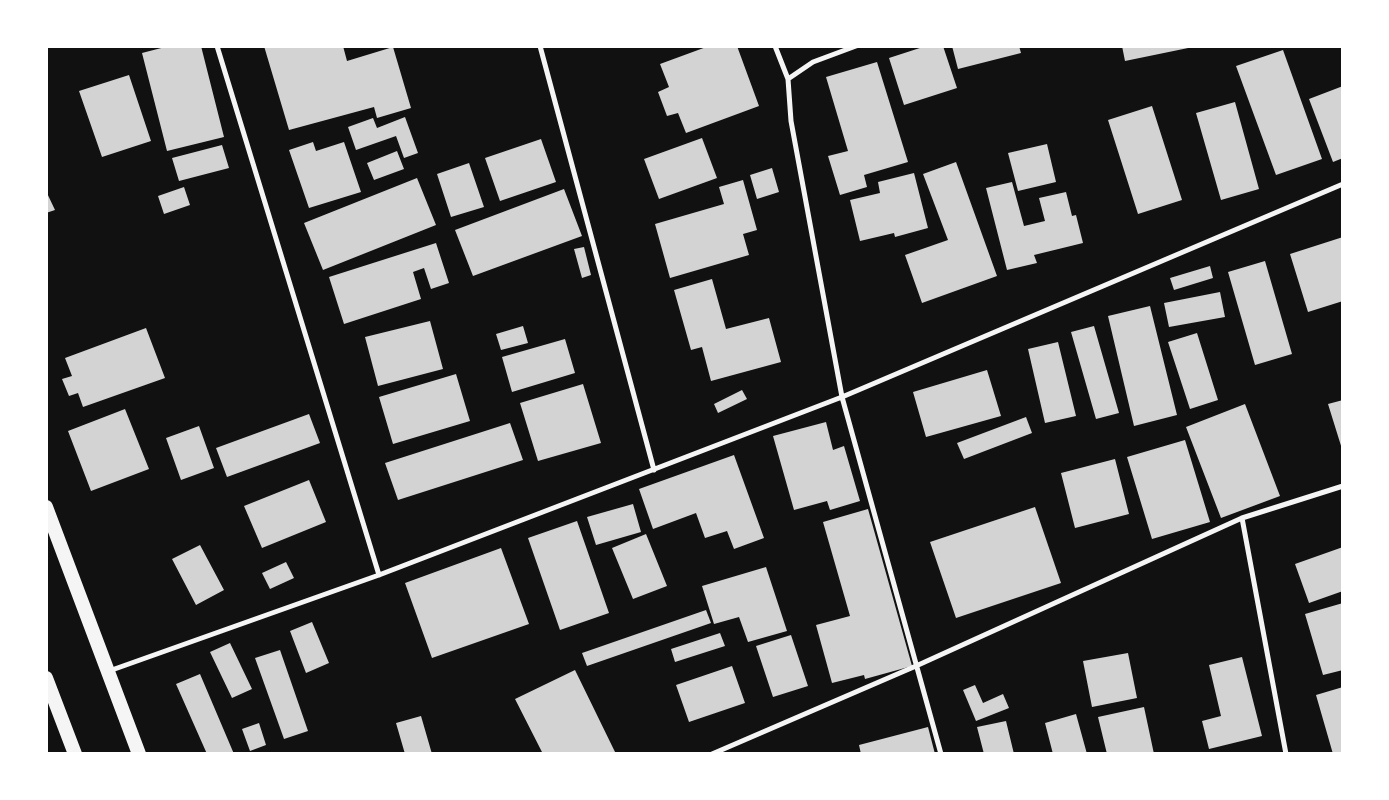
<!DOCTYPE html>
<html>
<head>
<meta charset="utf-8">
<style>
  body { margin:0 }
  #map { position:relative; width:1389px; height:800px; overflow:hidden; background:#111; font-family:"Space Grotesk",sans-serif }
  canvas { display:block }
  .frame { position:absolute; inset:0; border:48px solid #fff; pointer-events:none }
</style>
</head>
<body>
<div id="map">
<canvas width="1389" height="800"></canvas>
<div class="frame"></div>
</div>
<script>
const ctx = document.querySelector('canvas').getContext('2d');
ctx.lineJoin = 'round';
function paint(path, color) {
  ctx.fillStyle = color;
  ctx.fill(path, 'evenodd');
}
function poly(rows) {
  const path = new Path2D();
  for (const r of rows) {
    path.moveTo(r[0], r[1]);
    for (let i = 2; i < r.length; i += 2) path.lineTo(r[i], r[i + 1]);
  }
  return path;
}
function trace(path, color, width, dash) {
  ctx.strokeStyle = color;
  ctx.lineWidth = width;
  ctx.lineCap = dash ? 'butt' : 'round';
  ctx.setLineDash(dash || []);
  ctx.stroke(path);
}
paint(poly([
  [169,46,201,46,224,137,167,151,142,53],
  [264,46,343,46,347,61,393,47,411,108,377,118,374,107,289,130],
  [709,46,737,46,759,106,686,133,678,113,667,116,658,92,669,87,660,64],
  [926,46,943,46,957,88,904,105,889,58],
  [952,46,1019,46,1021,53,958,69],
  [1122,46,1193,46,1193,47,1125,61],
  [1283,50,1322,159,1276,175,1236,66],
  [877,62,908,162,864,175,867,187,840,195,828,156,848,151,826,77],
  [129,75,151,141,102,157,79,91],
  [1343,86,1343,158,1333,162,1309,99],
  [1235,102,1259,189,1221,200,1196,113],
  [1152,106,1182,200,1138,214,1108,120],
  [405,117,418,153,404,158,396,136,356,150,348,127,373,118,377,128],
  [702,138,717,178,659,199,644,159],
  [541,139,556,182,500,201,485,158],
  [313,142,316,151,344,142,361,192,309,208,289,150],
  [1047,144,1056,182,1018,191,1008,153],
  [222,145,229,168,179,181,172,158],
  [397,151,404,169,374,180,367,163],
  [956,162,997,276,922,303,905,255,948,240,923,174],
  [469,163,484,207,451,217,437,174],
  [772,168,779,192,757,199,750,175],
  [914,173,928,228,895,237,894,233,860,241,850,200,880,193,878,182],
  [417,178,436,225,323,270,304,223],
  [743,180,757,230,743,234,749,255,670,278,655,224,724,204,719,187],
  [1012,182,1024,226,1045,221,1039,198,1066,192,1072,216,1076,215,1083,243,1034,255,1037,263,1007,270,986,188],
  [184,187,190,205,164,214,158,196],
  [564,189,582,236,473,276,455,230],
  [46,191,55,210,46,213],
  [1343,237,1343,301,1308,312,1290,254],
  [436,243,449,283,431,289,424,268,413,272,421,299,344,324,329,277],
  [584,247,591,275,582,278,574,249],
  [1265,261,1292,354,1255,365,1228,272],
  [1210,266,1213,278,1174,290,1170,278],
  [712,279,726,329,769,318,781,362,711,381,702,347,691,350,674,290],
  [1220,292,1225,317,1169,327,1164,303],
  [1150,306,1177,415,1134,426,1108,316],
  [430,321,443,369,378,386,365,337],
  [523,326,528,343,501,350,496,334],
  [1094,326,1119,413,1096,419,1071,332],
  [146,328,165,378,83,407,78,393,69,396,62,379,72,376,65,358],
  [1197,333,1218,400,1190,409,1168,342],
  [565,339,575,373,512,392,502,357],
  [1058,342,1076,416,1045,423,1028,349],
  [987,370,1001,416,926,437,913,392],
  [456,374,470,421,393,444,379,397],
  [583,384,601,443,538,461,520,403],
  [742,390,747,399,718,413,714,404],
  [1343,400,1343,449,1342,449,1328,404],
  [1245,404,1280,496,1221,518,1186,427],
  [125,409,149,469,91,491,68,431],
  [309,414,320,443,227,477,216,448],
  [1026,417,1032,433,964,459,957,443],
  [826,422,833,450,844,446,860,501,830,510,827,501,794,510,773,436],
  [510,423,523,460,398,500,385,463],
  [199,426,214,468,181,480,166,438],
  [1185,440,1210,522,1152,539,1127,457],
  [734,455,764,538,734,549,727,531,705,538,696,513,653,529,639,489],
  [1115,459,1129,514,1075,528,1061,473],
  [309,480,326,522,262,548,244,506],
  [633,504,641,532,596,545,587,517],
  [1035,507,1061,583,956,618,930,542],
  [868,509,912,666,865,679,864,675,832,683,816,625,850,616,823,522],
  [577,521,609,613,560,630,528,538],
  [646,534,667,586,633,599,612,548],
  [200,545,224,590,196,605,172,559],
  [1343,547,1343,591,1309,603,1295,564],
  [501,548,529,624,432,658,405,583],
  [286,562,294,578,270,589,262,573],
  [766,567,787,631,748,642,739,617,714,624,702,586],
  [1343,603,1343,670,1323,675,1305,614],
  [706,610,711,623,587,666,582,653],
  [312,622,329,663,306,673,290,631],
  [720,633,725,646,675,662,671,649],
  [791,635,808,686,773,697,756,646],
  [230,643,252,689,232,698,210,652],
  [280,650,308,731,284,739,255,658],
  [1128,653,1137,698,1092,707,1083,661],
  [1242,657,1262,736,1209,749,1202,721,1221,716,1209,665],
  [732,666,745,703,689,722,676,685],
  [575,670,616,754,543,754,515,699],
  [200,674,234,754,207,754,176,684],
  [975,685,983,703,1003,694,1009,708,976,721,963,690],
  [1343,687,1343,754,1333,754,1316,695],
  [1144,707,1154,754,1107,754,1098,717],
  [1076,714,1087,754,1053,754,1045,723],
  [421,716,432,754,405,754,396,723],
  [1006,721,1014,754,984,754,977,727],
  [259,723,266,745,250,751,242,729],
  [928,727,935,754,861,754,859,745]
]), '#d3d3d3');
trace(poly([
  [217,46,379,575],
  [540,46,654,470],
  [775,46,788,79],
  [856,46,813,62,788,79,791,121,842,397,941,754],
  [1242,518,1286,754],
  [109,671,379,575,842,397,1343,184],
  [712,754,916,666,1242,518,1343,486]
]), '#f5f5f5', 5);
trace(poly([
  [46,507,139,754],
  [46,678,75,754]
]), '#f5f5f5', 14);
</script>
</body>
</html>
